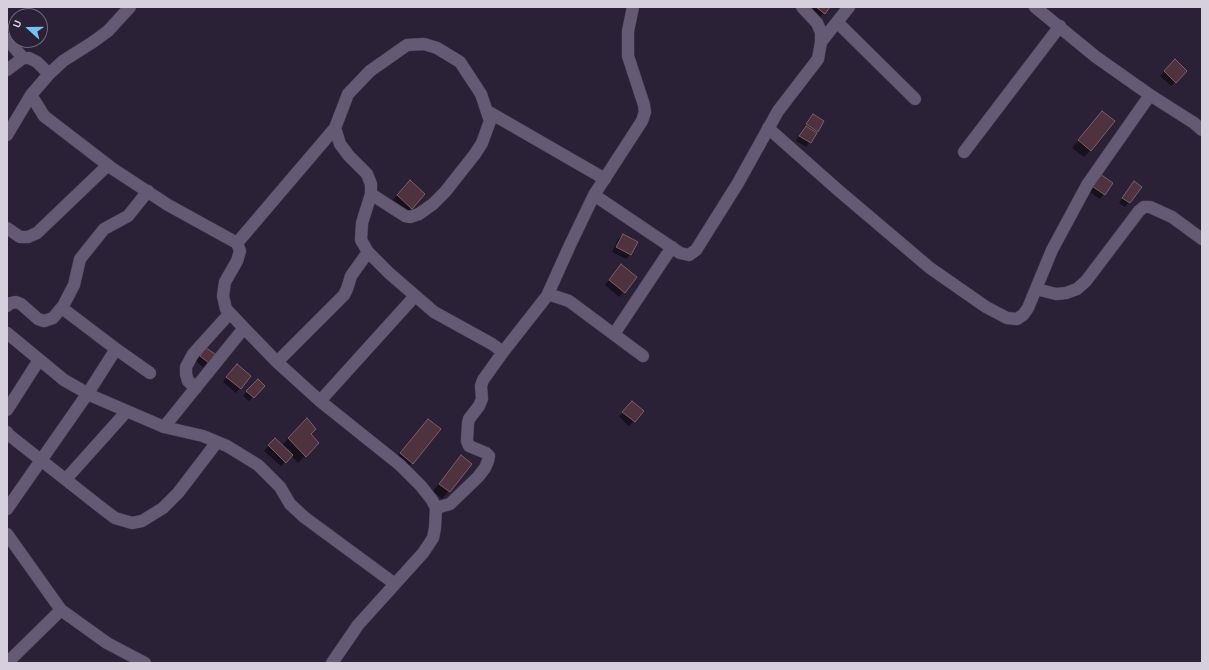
<!DOCTYPE html>
<html>
<head>
<meta charset="utf-8">
<style>
  body { margin:0 }
  #map { position:relative; width:1209px; height:670px; overflow:hidden; background:#2a2137; font-family:"Alegreya Sans",sans-serif }
  canvas { display:block }
  .frame { position:absolute; inset:0; border:8px solid #d5cfde; pointer-events:none }
  .north { position:absolute; left:8px; top:8px; width:40px; height:40px; box-sizing:border-box; background:#2a2137; border:1px solid #6e677a; border-radius:50%; rotate:291deg; font-size:11px; font-weight:700; line-height:16px; text-align:center; color:#d5cfde }
  .north::after { content:''; display:block; margin:auto; width:14px; height:18px; background:#75c0f6; clip-path:polygon(50% 0,100% 100%,50% 72%,0 100%) }
</style>
</head>
<body>
<div id="map">
<canvas width="1209" height="670"></canvas>
<div class="frame"></div>
<div class="north">U</div>
</div>
<script>
const ctx = document.querySelector('canvas').getContext('2d');
ctx.lineJoin = 'round';
function paint(path, color) {
  ctx.fillStyle = color;
  ctx.fill(path, 'evenodd');
}
function poly(rows) {
  const path = new Path2D();
  for (const r of rows) {
    path.moveTo(r[0], r[1]);
    for (let i = 2; i < r.length; i += 2) path.lineTo(r[i], r[i + 1]);
  }
  return path;
}
function trace(path, color, width, dash) {
  ctx.strokeStyle = color;
  ctx.lineWidth = width;
  ctx.lineCap = dash ? 'butt' : 'round';
  ctx.setLineDash(dash || []);
  ctx.stroke(path);
}
paint(poly([
  [810,7,829,7,819,18],
  [1175,61,1186,71,1171,86,1160,76],
  [1102,112,1091,150,1084,157,1072,148],
  [813,115,817,131,806,147,796,141,808,120],
  [1095,180,1104,194,1100,199,1088,191],
  [405,186,412,208,407,212,393,200],
  [1130,187,1141,187,1125,207,1119,203],
  [623,235,637,242,630,255,626,259,612,252,618,239],
  [617,270,636,278,619,297,605,285],
  [202,354,213,355,203,367,196,361],
  [232,370,240,388,236,393,223,382],
  [258,380,264,386,249,401,243,396],
  [627,406,643,411,629,426,619,417],
  [428,420,412,463,405,470,394,460],
  [300,426,318,443,298,463,291,455,281,466,264,451,275,439,282,445],
  [461,457,470,464,442,499,433,491]
]), '#0007');
const building = poly([
  [816,7,830,7,825,14,816,7],
  [1175,59,1187,71,1176,83,1164,71,1175,59],
  [1102,111,1115,121,1091,151,1078,140,1102,111],
  [813,114,824,121,818,132,806,124,813,114],
  [806,126,817,133,811,143,799,136,806,126],
  [1100,174,1113,183,1105,195,1092,186,1100,174],
  [410,180,425,194,412,209,397,195,410,180],
  [1134,181,1142,187,1130,203,1122,198,1134,181],
  [623,234,638,242,631,255,616,247,623,234],
  [621,264,637,277,625,293,609,280,621,264],
  [206,348,215,354,209,363,200,356,206,348],
  [237,364,251,376,241,389,226,377,237,364],
  [258,379,265,386,254,398,246,391,258,379],
  [632,401,644,411,635,422,622,412,632,401],
  [307,418,316,429,311,434,319,443,306,457,288,438,307,418],
  [428,419,441,429,413,464,400,453,428,419],
  [275,438,293,455,286,463,268,445,275,438],
  [461,455,472,464,450,492,439,484,461,455]
]);
paint(building, '#4e333e');
trace(building, '#7c5f6a', 1);
const minor = poly([
  [1035,7,1096,57,1150,95,1194,123,1202,130],
  [837,22,915,99],
  [7,39,23,58],
  [821,42,849,7],
  [7,70,23,58,29,58,37,62,49,74,63,61,93,42,108,31,130,7],
  [49,74,31,95,44,116,113,169,168,205,237,243,240,251,237,261,225,282,223,296,226,309,244,328],
  [487,111,605,179],
  [768,128,838,190,930,268,986,307,1007,318,1017,319,1023,315,1028,308,1052,250,1087,185,1150,95],
  [7,135,31,95],
  [964,152,1060,26],
  [371,194,405,216,410,217,419,214,433,204,445,192,475,154,482,143,490,121,481,94,460,62,437,48,424,44,407,45,370,71,348,94,335,128,340,144,349,156,367,174,371,184,371,194,362,223,361,240,368,252,389,273,434,312,492,344,503,352,483,380,481,386,482,399,479,406,469,419,468,423,467,441,469,446,486,453,489,456,488,461,485,468,478,477,450,504,436,508],
  [594,195,680,253,689,255,696,250,738,183,778,111,818,59,821,42,821,32,817,23,802,7],
  [7,228,20,237,28,237,37,233,107,166],
  [237,243,335,128],
  [1036,289,1056,294,1066,293,1077,289,1086,281,1139,211,1144,207,1150,207,1172,217,1202,239],
  [547,296,570,245,594,195,642,121,645,112,644,105,628,56,628,31,633,7],
  [7,306,11,303,16,302,21,304,38,319,44,321,53,318,63,306,74,285,80,259,104,229,128,216,148,191],
  [62,308,116,349,150,373],
  [7,333,64,380,92,396,164,427,203,436,227,446,258,465,280,487,290,504,304,517,395,584],
  [614,334,672,247],
  [503,352,547,296,551,295,569,301,643,356],
  [277,362,320,401,400,465,421,486,432,500,436,508,435,528,433,538,423,553,358,625,332,663],
  [196,388,188,381,186,374,186,367,193,354,230,313],
  [320,401,415,296],
  [7,410,39,360],
  [164,427,244,328,277,362,344,295,347,289,351,276,368,252],
  [7,432,9,435,103,509,115,518,132,523,142,521,163,508,178,493,217,442],
  [66,479,127,411],
  [7,509,88,393,116,349],
  [7,534,61,610,107,643,145,663],
  [7,663,61,610]
]);
trace(minor, '#453d50', 13);
trace(minor, '#645a73', 12);
</script>
</body>
</html>
